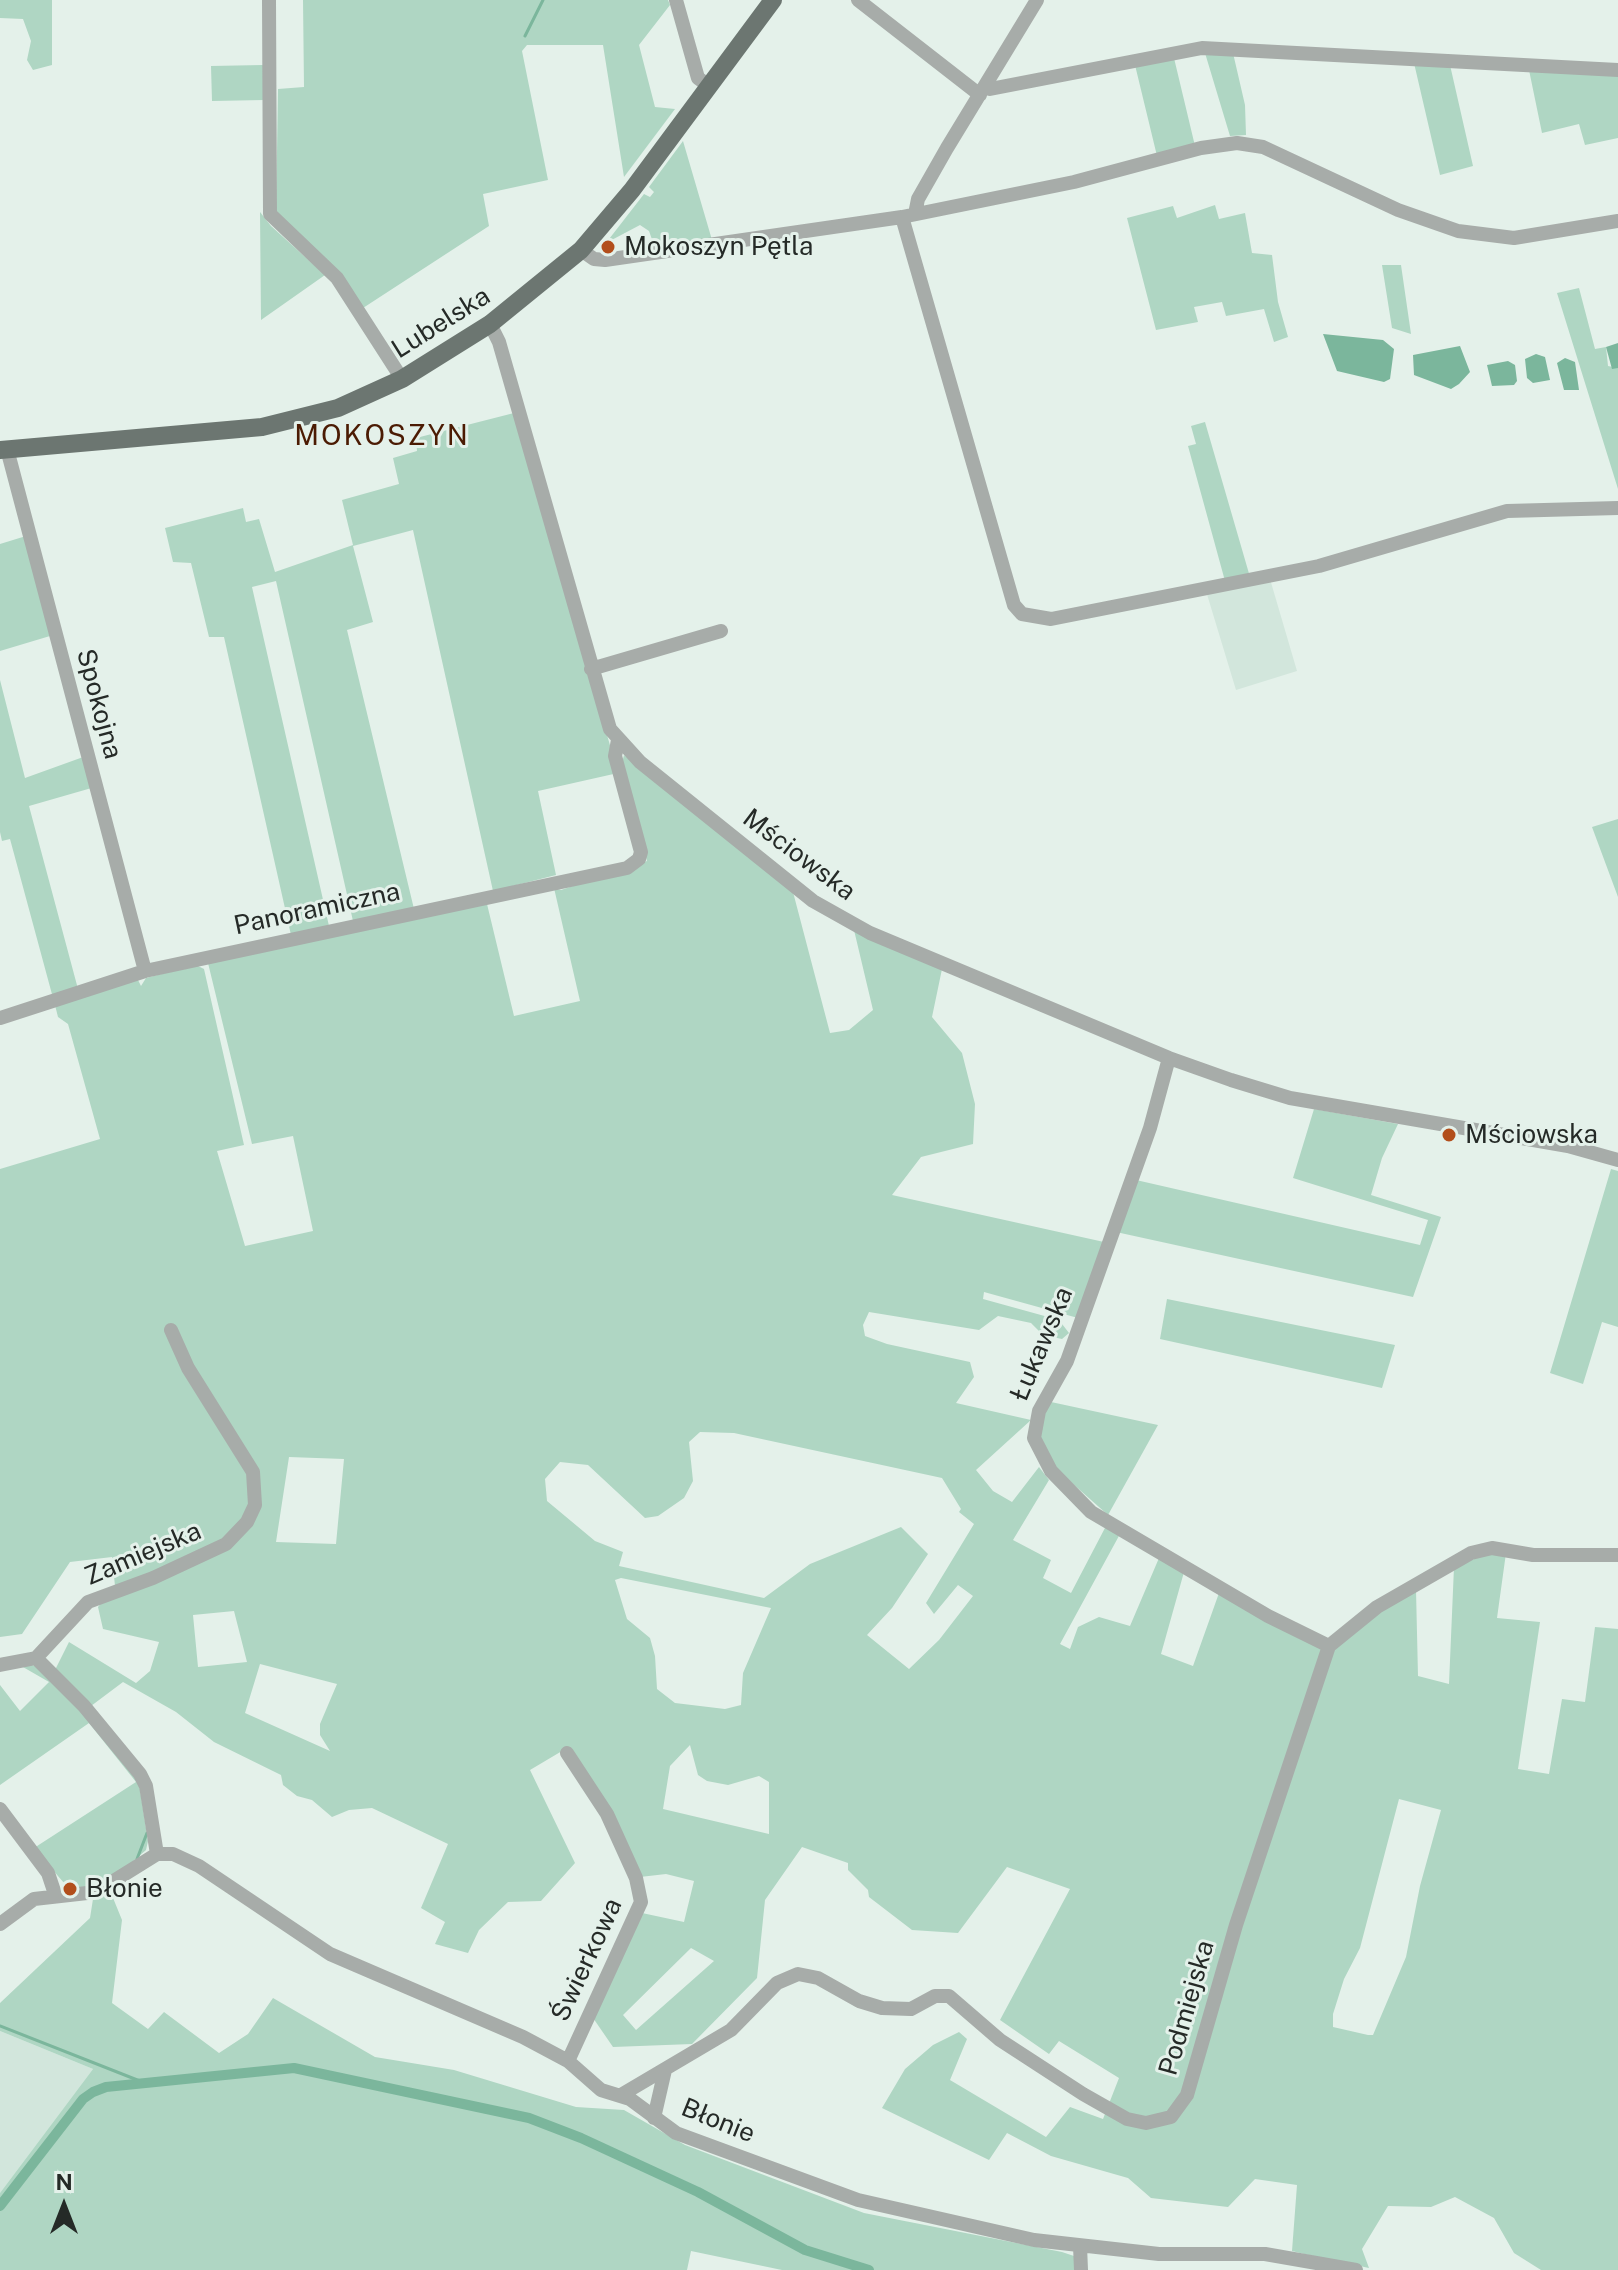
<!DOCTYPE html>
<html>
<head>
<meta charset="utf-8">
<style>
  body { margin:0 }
  #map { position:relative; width:1618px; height:2270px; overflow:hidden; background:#e4f1ea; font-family:"Public Sans",sans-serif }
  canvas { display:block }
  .north { position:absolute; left:24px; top:2166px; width:80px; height:80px; -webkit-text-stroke:6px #e4f1ea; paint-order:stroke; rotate:0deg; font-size:22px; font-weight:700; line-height:32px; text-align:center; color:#252a27 }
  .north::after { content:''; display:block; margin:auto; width:28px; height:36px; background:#252a27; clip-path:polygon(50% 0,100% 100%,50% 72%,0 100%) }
</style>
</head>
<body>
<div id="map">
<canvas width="1618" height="2270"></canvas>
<div class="north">N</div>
</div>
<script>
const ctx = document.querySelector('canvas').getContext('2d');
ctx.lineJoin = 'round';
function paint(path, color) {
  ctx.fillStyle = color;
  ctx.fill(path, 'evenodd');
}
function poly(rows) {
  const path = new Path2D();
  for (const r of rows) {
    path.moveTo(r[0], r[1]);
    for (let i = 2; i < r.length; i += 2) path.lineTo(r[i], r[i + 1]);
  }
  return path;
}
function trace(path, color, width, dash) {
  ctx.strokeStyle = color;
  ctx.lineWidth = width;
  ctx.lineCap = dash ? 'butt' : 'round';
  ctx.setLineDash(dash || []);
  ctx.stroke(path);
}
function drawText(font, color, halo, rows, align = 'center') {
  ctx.font = font + ' "Public Sans",sans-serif';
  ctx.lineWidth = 6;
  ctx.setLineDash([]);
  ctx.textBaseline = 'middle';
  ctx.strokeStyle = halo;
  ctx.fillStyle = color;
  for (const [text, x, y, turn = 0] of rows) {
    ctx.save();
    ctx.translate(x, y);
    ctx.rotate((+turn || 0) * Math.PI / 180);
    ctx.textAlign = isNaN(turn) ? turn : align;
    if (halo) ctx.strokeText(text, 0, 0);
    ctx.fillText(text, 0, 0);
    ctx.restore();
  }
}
paint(poly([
  [1270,579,1297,671,1236,690,1206,591],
  [0,2031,93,2069,0,2193]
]), '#d2e6dc');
paint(poly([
  [0,0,52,0,52,65,33,70,27,60,31,41,23,19,0,18],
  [303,0,668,0,670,5,639,45,655,107,675,109,624,177,603,45,527,45,522,51,548,180,483,194,489,226,363,308,276,215,278,89,304,87],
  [1205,53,1233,53,1245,105,1246,135,1230,136],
  [1174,58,1195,146,1157,156,1135,65],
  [1414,63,1450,65,1473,166,1440,175],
  [263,65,264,100,212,101,211,66],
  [1529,70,1618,74,1618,138,1585,145,1579,124,1542,133],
  [683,141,712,240,655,248,649,231,640,225,606,243,644,194,650,197,654,192,649,187],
  [1215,205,1219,219,1245,213,1252,253,1272,255,1278,302,1288,337,1274,342,1264,309,1226,316,1222,302,1194,307,1198,322,1156,330,1127,218,1173,206,1177,218],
  [260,212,271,226,325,275,261,320],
  [1382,265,1401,265,1411,334,1392,328],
  [1579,288,1595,349,1606,347,1608,366,1618,368,1618,489,1557,293],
  [514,413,618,773,538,791,556,875,493,891,413,530,353,546,373,622,347,630,414,909,353,921,276,581,252,587,329,926,291,935,224,637,209,637,191,563,173,562,165,528,243,508,246,522,259,519,275,572,353,545,342,500,399,484,393,458,417,451,416,438],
  [1205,422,1250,577,1225,581,1188,446,1196,444,1191,426],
  [26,536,50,636,0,651,0,544],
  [0,680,25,778,86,756,95,787,29,806,78,989,53,998,10,839,2,841,0,832],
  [624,755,793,892,830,1033,849,1030,873,1010,854,930,942,969,932,1017,962,1053,975,1104,973,1144,921,1157,892,1195,1104,1242,1078,1318,984,1292,983,1299,1059,1320,1069,1333,1062,1339,1043,1335,1031,1323,998,1316,979,1330,869,1312,863,1325,865,1336,887,1344,970,1362,974,1377,956,1403,1031,1420,976,1470,993,1491,1012,1502,1039,1467,1049,1480,1013,1540,1051,1560,1043,1578,1071,1593,1106,1526,1120,1534,1060,1644,1070,1649,1078,1627,1099,1617,1130,1626,1159,1558,1184,1572,1161,1654,1193,1666,1219,1593,1318,1647,1398,1596,1416,1590,1418,1676,1449,1684,1454,1567,1484,1555,1506,1553,1497,1618,1540,1622,1518,1769,1549,1774,1562,1699,1585,1702,1595,1627,1618,1629,1618,2270,1541,2270,1514,2253,1494,2218,1455,2197,1431,2207,1388,2206,1362,2249,1369,2268,1304,2254,1292,2251,1297,2185,1255,2179,1228,2207,1151,2198,1128,2178,1051,2156,1007,2133,989,2160,882,2108,905,2069,933,2045,959,2032,967,2039,950,2080,1046,2137,1070,2107,1103,2119,1119,2078,1059,2041,1049,2054,1000,2020,1070,1889,1007,1867,958,1933,912,1930,869,1897,868,1890,848,1870,848,1863,802,1847,765,1900,757,1978,692,2044,613,2047,591,2015,642,1913,684,1922,694,1881,666,1874,640,1877,562,1751,530,1770,575,1863,541,1901,508,1902,479,1930,468,1953,435,1944,445,1922,421,1908,448,1844,372,1808,349,1810,332,1817,312,1800,297,1796,283,1785,281,1775,214,1742,176,1712,123,1682,91,1706,54,1672,69,1642,136,1683,150,1671,159,1642,103,1629,98,1607,115,1586,112,1557,70,1562,22,1634,0,1637,0,1169,100,1139,68,1024,58,1017,55,1005,138,980,141,986,146,978,196,965,204,969,244,1145,217,1151,245,1246,313,1231,293,1136,252,1144,208,963,487,904,514,1016,580,1001,554,888,561,890,647,861,621,767],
  [700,1432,734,1433,942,1478,961,1509,959,1512,974,1524,926,1603,934,1614,958,1585,973,1596,939,1640,909,1669,867,1635,892,1608,928,1554,901,1527,810,1564,764,1598,619,1566,623,1552,595,1541,547,1501,545,1479,560,1462,588,1465,645,1518,658,1516,684,1498,693,1481,689,1442],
  [289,1457,344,1459,336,1544,276,1542],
  [621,1578,771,1608,743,1673,741,1705,725,1709,675,1703,657,1689,655,1656,650,1638,627,1619,615,1580],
  [234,1611,247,1662,198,1667,193,1615],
  [260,1664,337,1684,320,1724,320,1735,330,1751,245,1713],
  [690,1745,698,1775,707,1781,728,1785,759,1776,769,1782,769,1834,663,1809,670,1766],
  [1399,1799,1441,1810,1420,1886,1406,1957,1373,2035,1368,2035,1333,2027,1333,2014,1344,1979,1360,1948],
  [691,1948,714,1961,636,2030,623,2015],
  [1618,819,1618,897,1592,827],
  [1314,1109,1398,1124,1382,1158,1371,1195,1441,1217,1413,1297,1116,1232,1136,1180,1420,1245,1428,1220,1293,1178],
  [1611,1169,1618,1171,1618,1327,1602,1322,1583,1384,1550,1373],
  [1167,1299,1395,1345,1382,1388,1160,1339],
  [1051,1402,1158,1425,1108,1515,1055,1468,1040,1442,1042,1418],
  [16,1663,38,1666,76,1701,138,1777,148,1841,146,1850,109,1882,70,1890,34,1848,136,1782,89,1723,0,1785,0,1685,20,1711,49,1682],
  [111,1893,122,1920,112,2003,148,2029,164,2012,219,2053,248,2034,273,1998,375,2057,454,2070,576,2107,624,2110,685,2145,864,2213,1062,2252,1077,2257,1079,2270,782,2270,691,2251,687,2270,0,2270,0,2193,93,2069,0,2031,0,2003,90,1918,93,1899]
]), '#afd6c3');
paint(poly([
  [1323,334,1383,340,1394,349,1390,379,1384,382,1337,371],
  [1618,343,1618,368,1612,369,1606,347],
  [1460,346,1470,372,1459,384,1451,389,1414,375,1413,355],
  [1536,354,1545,357,1550,380,1533,383,1527,378,1525,359],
  [1565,358,1575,362,1579,390,1564,390,1557,363],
  [1508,361,1515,365,1517,381,1514,385,1492,386,1487,365]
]), '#7bb69c');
trace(poly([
  [525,36,543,0],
  [137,1859,147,1833],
  [0,2026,145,2083]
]), '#7bb69c', 3);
trace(poly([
  [0,2206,83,2099,93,2092,106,2087,294,2068,529,2118,581,2138,698,2192,805,2250,869,2270]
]), '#7bb69c', 10);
trace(poly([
  [269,0,270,214,337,278,402,379],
  [676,0,698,78,709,86],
  [858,0,980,95],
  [985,86,990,89,1202,48,1618,70],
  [915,214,918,199,947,148,1037,0],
  [902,217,1014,605,1022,614,1051,619,1319,566,1507,511,1618,508],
  [581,250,594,259,605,260,902,217,1074,182,1201,148,1237,143,1263,147,1398,210,1458,231,1514,238,1618,221],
  [490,324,499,342,610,729,640,762,813,901,870,933,1169,1058,1231,1080,1290,1098,1568,1146,1618,1160],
  [7,449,145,971],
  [591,669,721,631],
  [0,1018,145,971,627,868,639,859,641,852,615,756,618,740],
  [1169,1058,1150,1128,1067,1361,1039,1411,1034,1438,1051,1471,1091,1512,1268,1616,1329,1646],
  [36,1658,84,1706,140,1774,146,1786,157,1854],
  [0,1665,36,1658,88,1602,153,1578,226,1544,247,1522,255,1505,253,1472,188,1368,171,1330],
  [567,1753,607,1814,636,1878,641,1902,568,2061],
  [0,1809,48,1873,55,1894],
  [0,1924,34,1899,96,1892,157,1854,173,1854,199,1866,330,1954,523,2037,568,2061,601,2090,630,2099,676,2133,858,2200,1034,2240,1159,2254,1265,2254,1356,2270],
  [621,2095,731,2030,777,1983,798,1974,818,1978,859,2001,882,2008,911,2009,935,1996,949,1996,1000,2040,1083,2094,1127,2119,1146,2123,1171,2117,1187,2095,1236,1925,1329,1646,1377,1607,1471,1553,1492,1548,1533,1555,1618,1555],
  [654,2118,665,2070],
  [1080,2246,1081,2270]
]), '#a7aca9', 14);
trace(poly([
  [0,450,262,427,338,408,402,379,490,324,581,250,632,190,773,0]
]), '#6c7671', 18);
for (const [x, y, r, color] of [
  [608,247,8,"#b24e1b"],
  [1449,1135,8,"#b24e1b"],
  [70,1889,8,"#b24e1b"]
]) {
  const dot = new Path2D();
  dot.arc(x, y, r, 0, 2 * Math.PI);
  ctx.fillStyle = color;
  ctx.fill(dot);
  trace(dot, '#e4f1ea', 3);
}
drawText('26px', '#252a27', '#e4f1ea', [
  ["Mokoszyn Pętla",624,247],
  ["Mściowska",1465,1135],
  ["Błonie",86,1889]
], 'left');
drawText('26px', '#252a27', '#e4f1ea', [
  ["Lubelska",441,323,-32],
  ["Spokojna",99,704,75],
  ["Mściowska",799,855,37],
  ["Panoramiczna",317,909,-12],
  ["Łukawska",1042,1344,-67],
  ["Zamiejska",143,1554,-23],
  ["Świerkowa",587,1960,-65],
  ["Podmiejska",1187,2008,-74],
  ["Błonie",718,2121,22]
]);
ctx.letterSpacing = '2px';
drawText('28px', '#4b1b03', '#e4f1ea', [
  ["MOKOSZYN",382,436]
]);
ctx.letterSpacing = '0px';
</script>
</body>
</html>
